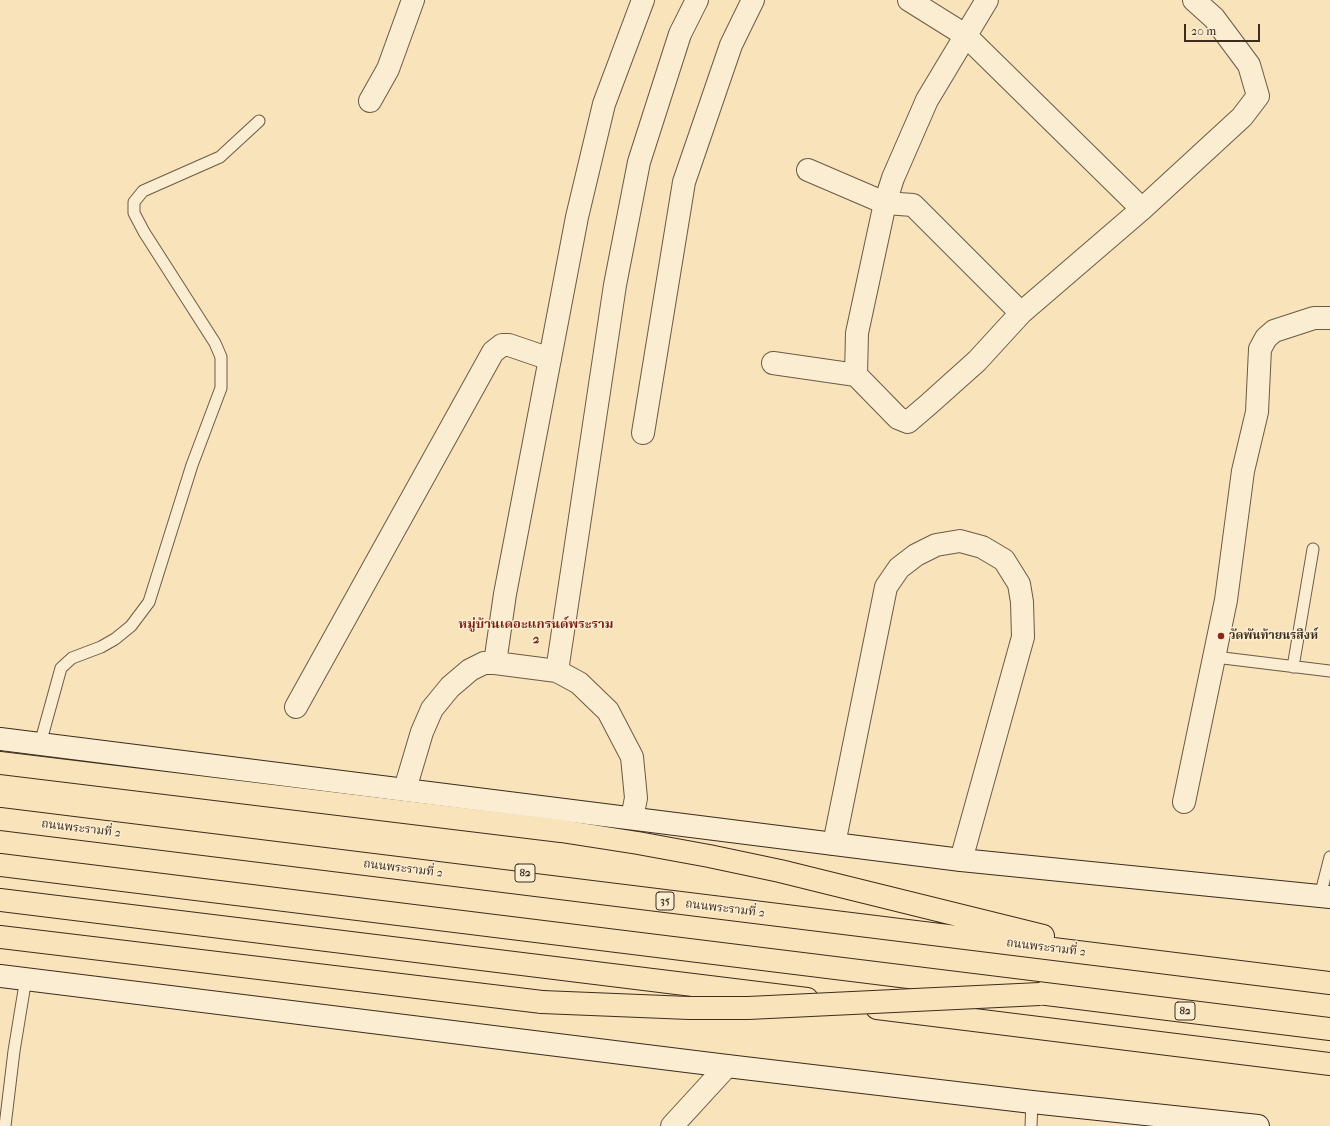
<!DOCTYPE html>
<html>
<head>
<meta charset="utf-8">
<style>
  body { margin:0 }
  #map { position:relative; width:1330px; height:1126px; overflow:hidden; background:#f8e3ba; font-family:"IM FELL French Canon",serif }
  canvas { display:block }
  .scale { position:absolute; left:1184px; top:24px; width:76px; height:18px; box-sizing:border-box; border:2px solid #3d2c1c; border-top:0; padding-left:5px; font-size:12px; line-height:14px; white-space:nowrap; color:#3d2c1c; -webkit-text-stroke:3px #faedd2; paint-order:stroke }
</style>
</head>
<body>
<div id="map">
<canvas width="1330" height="1126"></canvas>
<div class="scale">20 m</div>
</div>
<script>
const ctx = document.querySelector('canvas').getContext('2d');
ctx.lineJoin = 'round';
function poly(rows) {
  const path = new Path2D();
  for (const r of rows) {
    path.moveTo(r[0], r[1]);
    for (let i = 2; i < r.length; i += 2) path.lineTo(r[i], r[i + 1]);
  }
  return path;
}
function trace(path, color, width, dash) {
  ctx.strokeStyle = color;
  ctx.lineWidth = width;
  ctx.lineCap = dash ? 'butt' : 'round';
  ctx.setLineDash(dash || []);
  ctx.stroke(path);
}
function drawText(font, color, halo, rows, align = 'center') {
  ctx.font = font + ' "IM FELL French Canon","Noto Serif Thai",serif';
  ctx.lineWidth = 3;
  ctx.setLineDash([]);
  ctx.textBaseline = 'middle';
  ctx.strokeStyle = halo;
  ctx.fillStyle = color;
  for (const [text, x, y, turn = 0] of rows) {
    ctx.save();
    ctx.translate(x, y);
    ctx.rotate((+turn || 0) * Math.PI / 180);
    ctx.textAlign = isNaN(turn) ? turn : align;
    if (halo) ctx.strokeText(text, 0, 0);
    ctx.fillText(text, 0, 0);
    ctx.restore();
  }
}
const lane = poly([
  [1215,657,1330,671],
  [1293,667,1313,549],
  [40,744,61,668,72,658,101,647,115,639,131,626,149,602,192,465,221,388,221,357,215,343,144,232,134,213,134,202,143,191,220,157,259,121],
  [1320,896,1330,857],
  [5,1126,14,1051,26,978],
  [1031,1126,1032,1102]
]);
const street = poly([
  [909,0,965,35,1142,209],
  [370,101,388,69,413,0],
  [808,170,885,203,913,205,1021,313],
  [773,363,856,375,898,418,908,422,929,404,977,361,1021,313,1142,209,1242,117,1258,96,1249,65,1214,18,1194,0],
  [856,375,857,333,885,203,893,178,927,100,987,0],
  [643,433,684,182,731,45,753,0],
  [495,663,505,594,577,217,604,104,643,0],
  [557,671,615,285,639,162,680,34,697,0],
  [296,707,493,352,502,345,509,345,550,359],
  [405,789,422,732,432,709,450,687,470,670,484,663,495,663,557,671,579,683,608,711,632,757,636,798,632,818],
  [1184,802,1226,600,1243,471,1257,412,1260,349,1266,338,1274,331,1314,318,1330,318],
  [834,844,886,587,899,568,916,555,936,545,960,541,982,547,1004,560,1019,584,1022,602,1023,637,961,860],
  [672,1126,727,1066]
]);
const secondary = poly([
  [0,739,961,860,1330,897],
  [0,976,727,1066,1032,1102,1258,1126]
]);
const highway = poly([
  [0,763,561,831,638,843,709,856,780,871,1043,936],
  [0,819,1330,983],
  [0,865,1330,1029],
  [0,900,807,999],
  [0,937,542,1002],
  [877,1008,1330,1064]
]);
trace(lane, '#6c5a44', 13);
trace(street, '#6c5a44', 24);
trace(secondary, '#3d2c1c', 24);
trace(highway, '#3d2c1c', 24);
trace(lane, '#faedd2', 11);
trace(street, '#faedd2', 22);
trace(secondary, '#faedd2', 22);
trace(highway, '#f8e3ba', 22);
const highwayBridge = poly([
  [542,1002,689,1008,748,1008,1040,994]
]);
trace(highwayBridge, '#3d2c1c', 24, []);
trace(highwayBridge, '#f8e3ba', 22);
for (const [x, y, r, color] of [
  [1221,636,4,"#8f2418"]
]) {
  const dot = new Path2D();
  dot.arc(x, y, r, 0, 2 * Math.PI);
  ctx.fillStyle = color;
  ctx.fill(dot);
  trace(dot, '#faedd2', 1.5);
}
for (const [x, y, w] of [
  [525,873,20],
  [665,901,18],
  [1185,1011,20]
]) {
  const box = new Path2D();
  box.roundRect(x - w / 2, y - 9, w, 18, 3);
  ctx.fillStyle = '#faedd2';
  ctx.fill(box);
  trace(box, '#3d2c1c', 1);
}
drawText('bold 11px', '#3d2c1c', null, [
  ["82",525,873],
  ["35",665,901],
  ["82",1185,1011]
]);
drawText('bold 12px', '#3d2c1c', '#faedd2', [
  ["วัดพันท้ายนรสิงห์",1229,636]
], 'left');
drawText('12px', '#3d2c1c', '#faedd2', [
  ["ถนนพระรามที่ 2",81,829,7],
  ["ถนนพระรามที่ 2",403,869,7],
  ["ถนนพระรามที่ 2",725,909,7],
  ["ถนนพระรามที่ 2",1046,948,7]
]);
drawText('bold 13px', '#7a1f14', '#faedd2', [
  ["หมู่บ้านเดอะแกรนด์พระราม",536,625],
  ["2",536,640]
]);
</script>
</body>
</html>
